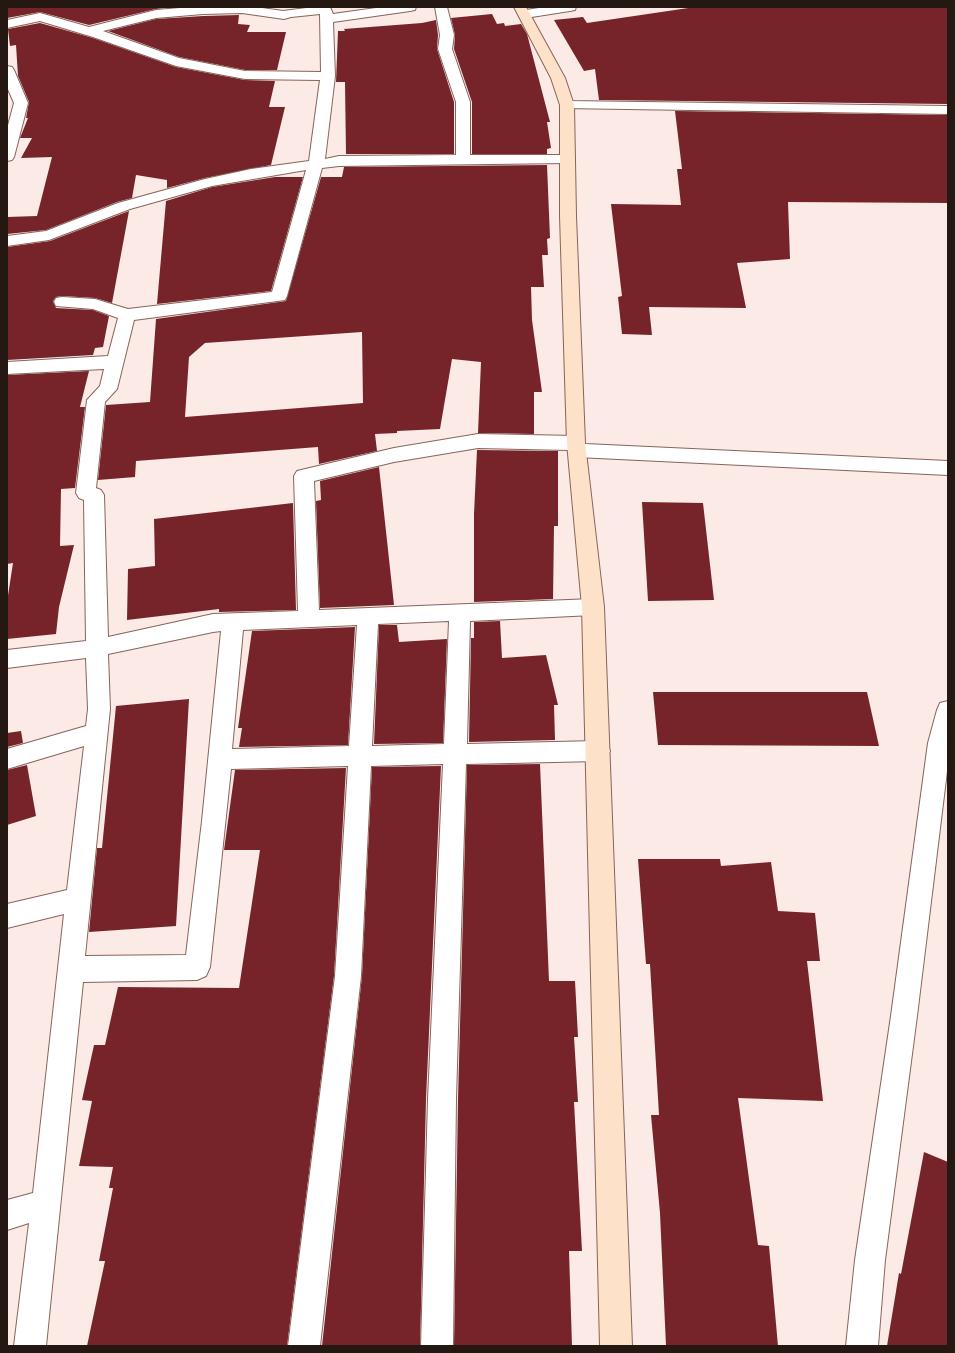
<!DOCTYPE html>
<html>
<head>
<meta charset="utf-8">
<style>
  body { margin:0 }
  #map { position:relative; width:955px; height:1353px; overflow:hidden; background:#fbeae5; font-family:"Work Sans",sans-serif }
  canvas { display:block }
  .frame { position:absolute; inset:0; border:8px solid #251712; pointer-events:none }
</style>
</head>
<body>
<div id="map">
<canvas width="955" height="1353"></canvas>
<div class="frame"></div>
</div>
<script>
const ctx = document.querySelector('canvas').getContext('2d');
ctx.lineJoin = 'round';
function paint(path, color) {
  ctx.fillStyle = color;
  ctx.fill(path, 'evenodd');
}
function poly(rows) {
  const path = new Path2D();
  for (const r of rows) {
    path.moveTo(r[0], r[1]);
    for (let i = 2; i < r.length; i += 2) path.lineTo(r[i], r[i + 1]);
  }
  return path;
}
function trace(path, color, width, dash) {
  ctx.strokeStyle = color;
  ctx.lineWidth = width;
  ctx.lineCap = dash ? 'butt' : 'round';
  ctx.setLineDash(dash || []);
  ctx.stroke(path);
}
paint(poly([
  [7,7,174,7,156,9,89,25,40,12,7,18],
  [695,7,948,7,948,104,599,100,595,69,584,71,554,20,583,17,587,23],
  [492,14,497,24,504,23,505,26,521,24,527,34,550,122,547,122,551,148,547,149,547,154,472,154,472,102,454,49,455,35,451,18],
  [239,15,238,24,250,25,247,32,286,32,277,70,245,70,179,57,108,31,156,19,203,16],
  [436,20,438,35,437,49,454,102,454,154,346,154,345,82,336,82,338,31,345,31,344,29,422,23],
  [40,23,93,38,176,67,245,80,275,81,269,107,285,107,271,165,205,178,167,188,167,180,136,175,132,198,117,202,46,230,7,234,7,217,37,216,52,157,21,158,32,138,20,138,28,118,26,118,29,102,18,76,16,45,10,46,8,29],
  [675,111,948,115,948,203,788,202,790,259,737,263,746,308,649,307,652,335,622,334,618,297,622,296,611,204,681,205,677,169,682,169],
  [547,165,550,238,547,239,548,255,542,255,544,287,531,287,532,320,542,392,534,392,534,434,478,433,481,362,452,359,440,429,397,431,397,433,375,434,377,451,319,464,318,447,136,461,135,477,98,480,106,405,150,402,156,319,286,301,321,177,342,177,344,167],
  [362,332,363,403,185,417,189,357,205,343],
  [275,177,303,177,271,291,157,304,166,201,212,187],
  [129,211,112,303,95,298,62,296,56,297,53,301,56,308,93,310,109,316,103,347,95,348,93,355,7,360,7,247,50,241],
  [89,371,80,407,85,407,75,488,61,489,60,546,74,545,59,607,56,634,7,639,7,602,13,563,7,564,7,375],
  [477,450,558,451,558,526,554,526,553,599,474,602,474,514],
  [379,467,394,605,320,608,316,501,321,500,320,481],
  [642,502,703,503,714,600,648,601],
  [293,503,296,610,219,612,219,609,127,620,128,569,155,566,154,519],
  [500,621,502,658,546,655,558,705,554,705,555,740,469,742,471,638,474,638,474,622],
  [379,625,397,625,399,642,447,639,443,743,374,744],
  [355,627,348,745,239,747,242,728,238,728,252,631],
  [653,692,867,692,879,746,658,745],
  [189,699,176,926,89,932,97,848,102,848,116,706],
  [21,731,23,743,7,747,7,733],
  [540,764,549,981,575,981,578,1037,574,1037,578,1102,574,1102,582,1251,569,1251,572,1346,454,1346,458,1099,467,765],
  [27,765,36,816,7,825,7,770],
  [441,766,426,1099,420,1346,322,1346,362,976,372,767],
  [346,768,334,976,287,1346,87,1346,105,1261,99,1261,113,1188,109,1188,113,1167,79,1166,92,1101,82,1100,94,1045,105,1045,118,987,239,988,260,850,224,850,235,770],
  [638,859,720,859,721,866,771,862,778,911,815,913,820,961,807,961,823,1101,738,1098,758,1245,769,1246,778,1346,666,1346,660,1213,651,1115,659,1115,650,964,646,964],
  [924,1152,948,1162,948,1346,887,1346,899,1273,901,1274]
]), '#76242a');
const street = poly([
  [192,7,255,7,283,11,314,7,330,7,333,14,383,7,416,7,415,10,410,11,333,22,335,76,325,159,339,156,456,155,456,102,438,49,440,35,435,7,447,7,454,35,452,49,470,102,470,155,568,155,573,156,575,159,573,162,568,163,339,166,322,168,287,296,285,300,134,320,117,389,105,402,96,488,101,490,104,495,108,637,213,614,298,611,294,476,297,471,394,448,478,434,576,436,583,438,585,444,948,461,948,475,577,457,570,455,568,450,478,448,394,462,314,481,319,610,593,599,600,601,604,607,600,613,593,615,470,621,467,744,598,741,606,744,610,751,606,758,598,761,466,764,456,1099,453,1346,421,1346,428,1099,443,764,371,766,361,976,320,1346,288,1346,335,976,348,766,231,769,210,967,206,976,197,980,83,982,46,1346,14,1346,29,1223,7,1230,7,1200,33,1193,64,914,7,928,7,904,67,890,84,746,7,769,7,749,86,726,88,709,86,658,7,668,7,650,86,641,84,500,79,498,76,493,87,400,100,386,104,369,7,374,7,362,108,356,118,318,93,309,56,306,54,302,56,298,62,297,95,299,128,309,272,292,306,170,212,186,130,209,49,240,7,246,7,236,46,231,118,203,205,179,251,169,309,161,320,80,245,79,176,66,93,37,40,21,7,28,7,20,40,13,89,27,156,10,192,7],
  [242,13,284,19,291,17,320,14,321,72,245,71,179,58,103,31,156,18,203,14,242,13],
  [449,621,444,744,372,746,378,624,449,621],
  [357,625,349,746,232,749,243,630,357,625],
  [221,631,202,821,186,955,85,956,110,709,108,654,213,632,221,631],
  [545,7,576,7,575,10,570,11,525,18,520,17,518,14,520,11,545,7],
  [7,66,12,67,14,70,28,103,14,157,12,160,7,161,7,129,14,103,7,87,7,66],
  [567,101,948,106,948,114,562,108,560,105,562,102,567,101],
  [948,701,948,763,917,1016,885,1260,878,1346,846,1346,855,1260,891,1016,928,743,937,710,940,703,948,701]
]);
const secondary = poly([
  [514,7,526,7,565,78,574,105,576,216,585,443,604,607,632,1346,600,1346,582,607,567,443,560,216,560,105,551,78,514,7]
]);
trace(street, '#876459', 2);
trace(secondary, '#876459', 2);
paint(street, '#fff');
paint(secondary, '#fee1c9');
</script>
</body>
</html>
